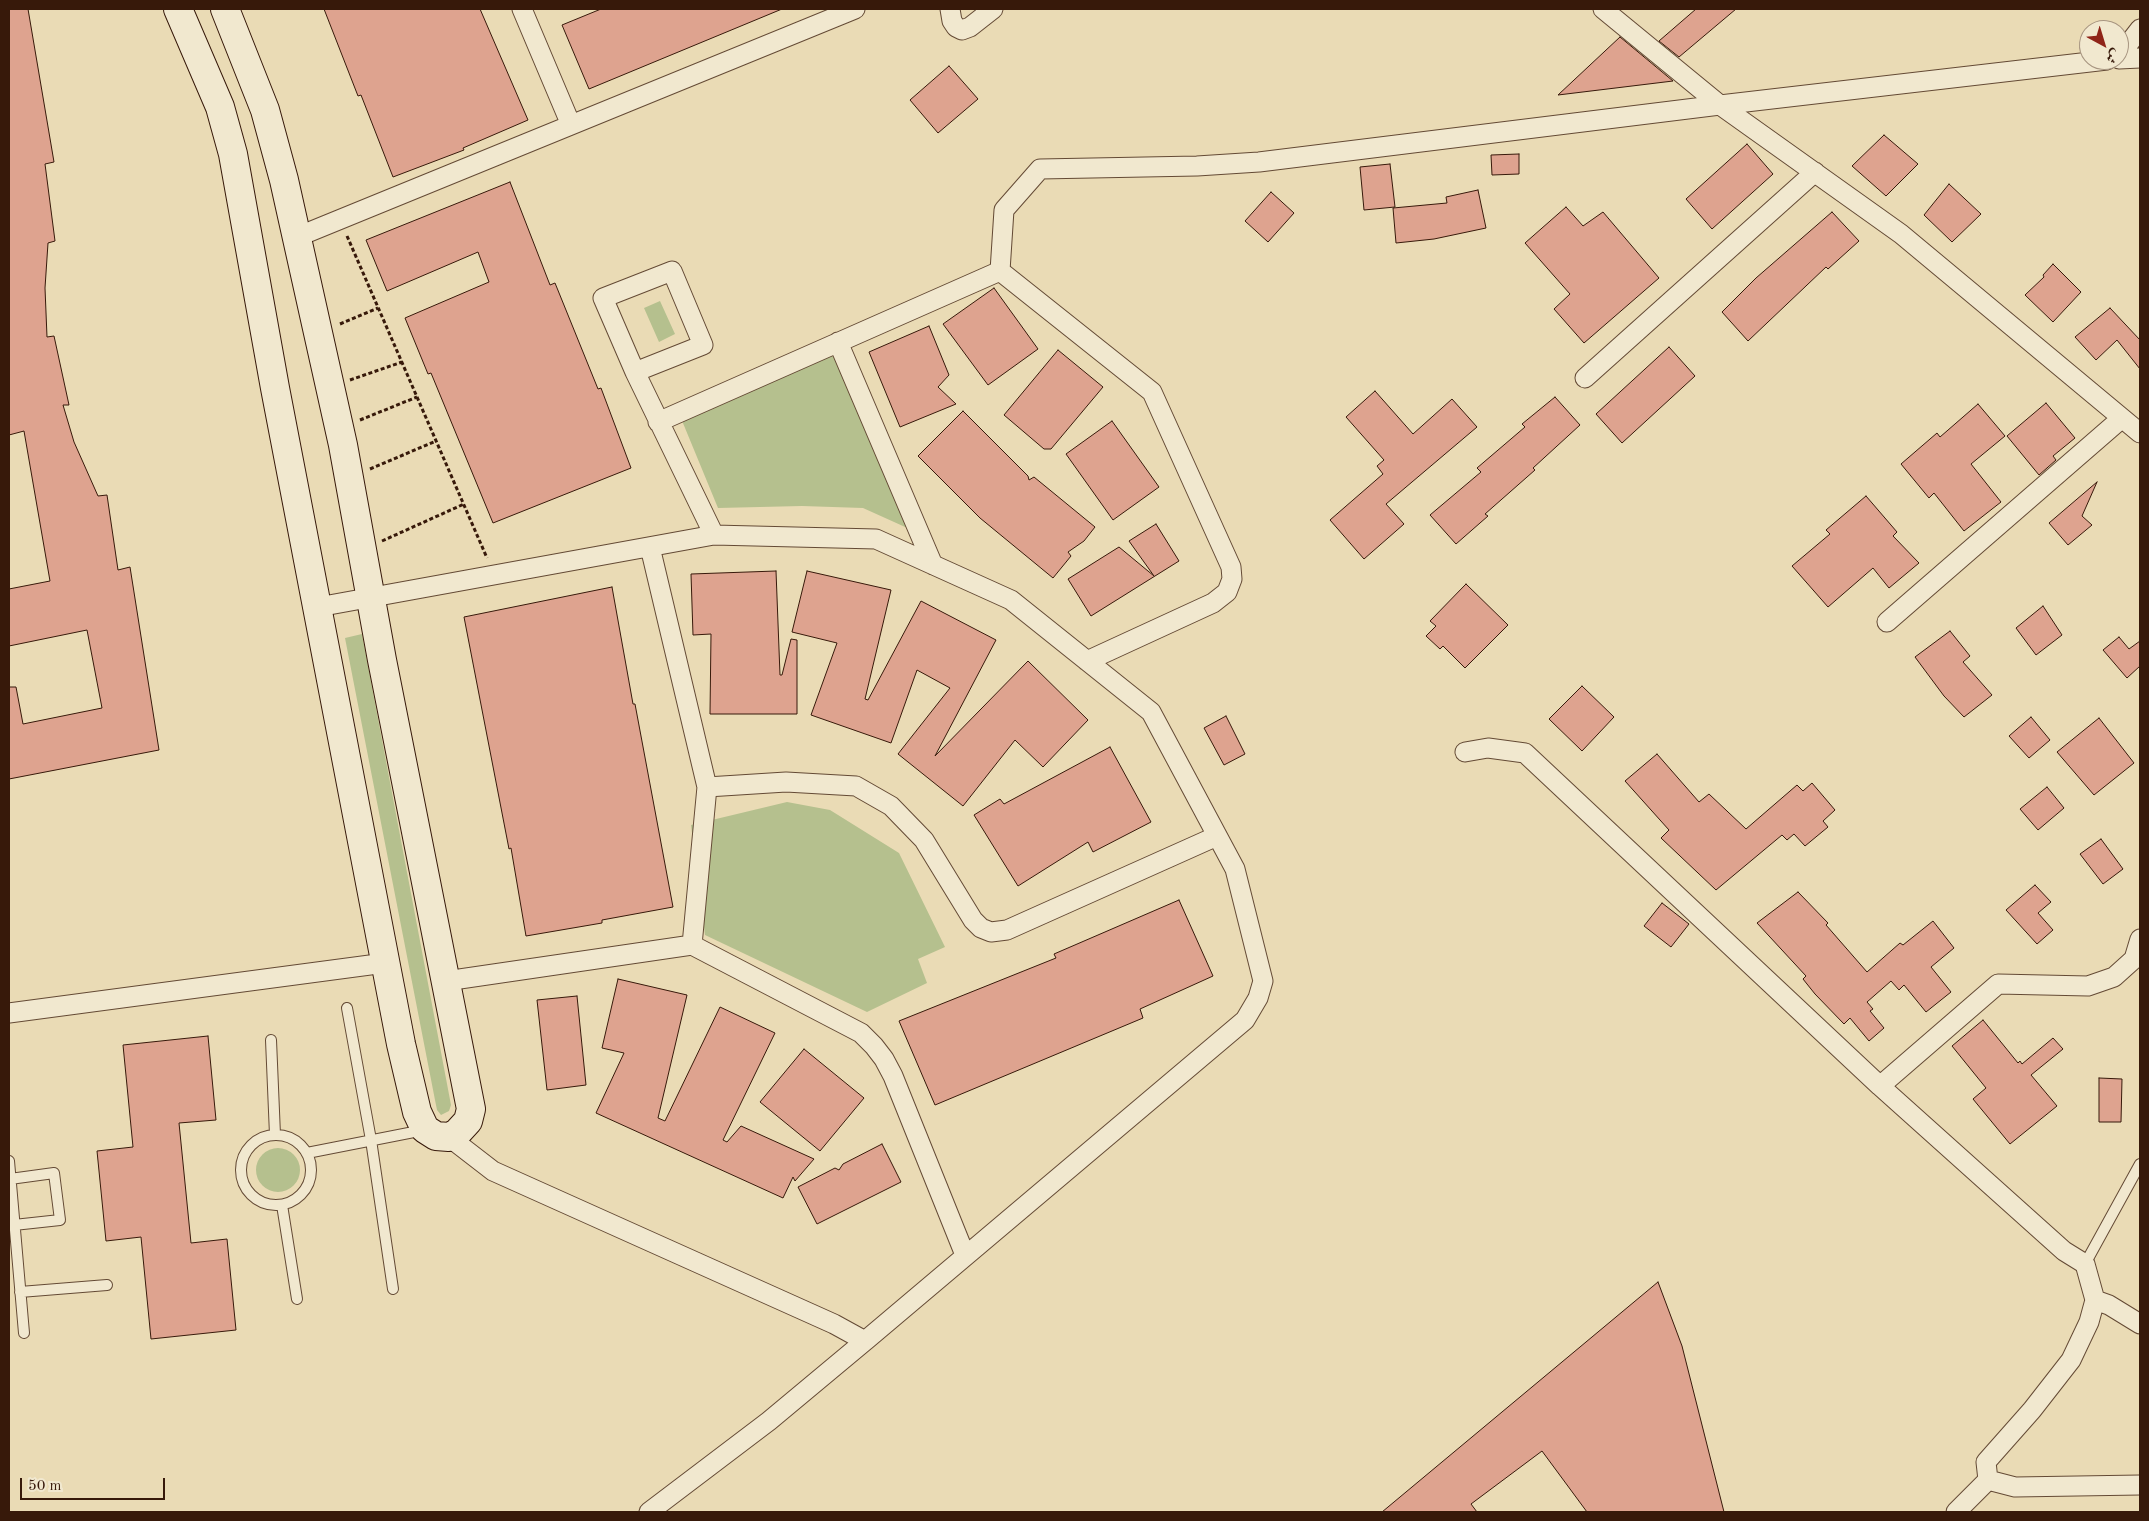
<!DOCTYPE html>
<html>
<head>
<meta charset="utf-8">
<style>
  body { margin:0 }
  #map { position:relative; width:2149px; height:1521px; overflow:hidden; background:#eadbb5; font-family:"Old Standard TT",Amiri,serif }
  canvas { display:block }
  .frame { position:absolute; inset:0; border:10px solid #37190a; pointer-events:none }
  .north { position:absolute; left:2079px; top:20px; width:50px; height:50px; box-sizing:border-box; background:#f1e8cf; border:1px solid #a79580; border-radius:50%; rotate:141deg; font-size:14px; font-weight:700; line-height:20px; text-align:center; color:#37190a }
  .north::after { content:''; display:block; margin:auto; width:18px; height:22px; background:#8f2418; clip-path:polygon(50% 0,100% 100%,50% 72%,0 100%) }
  .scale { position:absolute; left:20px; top:1478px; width:145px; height:22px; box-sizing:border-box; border:2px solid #37190a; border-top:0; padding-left:6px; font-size:15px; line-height:18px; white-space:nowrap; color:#37190a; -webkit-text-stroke:4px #f1e8cf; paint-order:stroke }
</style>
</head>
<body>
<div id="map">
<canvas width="2149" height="1521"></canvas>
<div class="frame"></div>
<div class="north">ش</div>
<div class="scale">50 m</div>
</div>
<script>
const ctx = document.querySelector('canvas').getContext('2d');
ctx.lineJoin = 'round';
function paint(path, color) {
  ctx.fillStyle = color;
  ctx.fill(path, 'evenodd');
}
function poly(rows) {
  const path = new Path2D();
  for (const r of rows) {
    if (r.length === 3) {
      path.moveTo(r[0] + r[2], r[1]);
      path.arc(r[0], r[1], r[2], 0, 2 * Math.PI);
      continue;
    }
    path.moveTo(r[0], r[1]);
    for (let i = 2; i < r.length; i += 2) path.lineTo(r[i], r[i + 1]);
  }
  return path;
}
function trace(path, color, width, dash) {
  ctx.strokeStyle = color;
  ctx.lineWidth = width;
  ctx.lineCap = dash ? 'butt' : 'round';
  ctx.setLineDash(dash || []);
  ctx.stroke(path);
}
paint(poly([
  [660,301,675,334,659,342,644,308],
  [824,349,837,360,914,531,863,508,802,506,718,508,678,411],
  [362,634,451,1105,449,1111,441,1115,437,1110,435,1100,345,638],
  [787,802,830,810,899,853,945,947,918,959,927,983,867,1012,705,935,691,825],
  [278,1170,22]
]), '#b5c08e');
const building = poly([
  [9,9,28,9,54,162,45,164,55,241,48,243,45,288,47,337,54,336,69,405,63,405,74,442,98,496,107,495,118,570,130,567,159,750,9,779,9,687,16,687,23,724,102,708,87,630,9,646,9,589,50,581,24,431,9,435,9,9],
  [324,9,480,9,528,120,463,148,464,150,393,177,361,95,358,96,324,9],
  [601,9,782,9,589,89,562,25,601,9],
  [1696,9,1736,9,1679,57,1659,41,1696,9],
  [1620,37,1673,81,1558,95,1620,37],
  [949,66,978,99,938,133,910,100,949,66],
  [1884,135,1918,164,1886,196,1852,166,1884,135],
  [1747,144,1773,174,1712,229,1686,199,1747,144],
  [1519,154,1519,174,1492,175,1491,155,1519,154],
  [1390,164,1395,207,1364,210,1360,167,1390,164],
  [510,182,550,285,555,283,598,389,601,388,631,468,493,523,431,373,428,374,405,318,489,282,478,252,387,291,366,240,510,182],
  [1949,184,1981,214,1952,242,1924,215,1949,184],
  [1478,190,1486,228,1434,239,1396,243,1393,208,1447,203,1446,197,1478,190],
  [1271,192,1294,213,1268,242,1245,221,1271,192],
  [1566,207,1583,226,1603,212,1659,278,1584,343,1554,309,1570,294,1525,243,1566,207],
  [1832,212,1859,241,1828,269,1826,267,1748,341,1722,312,1756,278,1832,212],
  [2053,264,2081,292,2053,322,2025,295,2044,277,2043,275,2053,264],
  [994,288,1038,349,988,385,943,324,994,288],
  [2110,308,2140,340,2140,369,2117,340,2096,360,2075,337,2110,308],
  [929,326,949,375,938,387,956,404,900,427,869,352,929,326],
  [1669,347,1695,376,1622,443,1596,414,1669,347],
  [1058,350,1103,387,1051,449,1044,449,1004,415,1058,350],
  [1375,391,1413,434,1452,399,1477,427,1386,504,1404,524,1364,559,1330,520,1383,474,1377,466,1384,460,1346,417,1375,391],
  [1555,397,1580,425,1533,468,1535,470,1485,514,1488,516,1456,544,1430,515,1481,472,1477,468,1525,427,1522,424,1555,397],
  [2046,403,2075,438,2053,456,2056,460,2039,475,2007,436,2046,403],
  [1978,404,2005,436,1971,464,2001,502,1964,531,1934,493,1929,498,1901,464,1937,433,1940,437,1978,404],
  [963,411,1028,476,1029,480,1034,477,1095,527,1084,541,1068,552,1071,556,1053,578,980,518,918,456,963,411],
  [1112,421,1159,487,1113,520,1066,454,1112,421],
  [2097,482,2082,516,2092,525,2068,545,2049,523,2097,482],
  [1866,496,1897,532,1893,536,1919,563,1889,588,1873,568,1828,607,1792,566,1830,534,1826,530,1866,496],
  [1156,524,1179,561,1091,616,1068,579,1119,547,1154,576,1129,541,1156,524],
  [776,571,780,675,782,675,791,639,797,640,797,714,710,714,711,634,693,635,691,574,776,571],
  [807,571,891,590,865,699,868,700,921,601,996,640,935,756,1028,661,1088,720,1043,767,1015,740,963,806,898,754,950,688,917,670,891,743,811,715,837,643,792,632,807,571],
  [1466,584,1508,625,1465,668,1443,646,1440,649,1426,636,1436,626,1430,621,1466,584],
  [612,587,633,704,635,704,673,907,602,920,602,923,526,936,511,848,509,849,464,617,612,587],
  [2043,606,2062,635,2036,655,2016,628,2043,606],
  [1950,631,1970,656,1963,662,1992,695,1964,717,1944,696,1915,657,1950,631],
  [2119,637,2129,649,2140,641,2140,666,2127,678,2103,650,2119,637],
  [1582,686,1614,717,1582,751,1549,719,1582,686],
  [1226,716,1245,754,1224,765,1204,728,1226,716],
  [2031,717,2050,740,2029,758,2009,736,2031,717],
  [2099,718,2134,763,2094,795,2057,752,2099,718],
  [1110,747,1151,822,1093,852,1088,842,1018,886,974,815,1000,799,1004,804,1110,747],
  [1657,754,1699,802,1709,794,1746,829,1797,785,1803,791,1812,783,1835,810,1823,821,1828,827,1805,846,1794,834,1787,840,1782,835,1716,890,1661,838,1669,830,1625,781,1657,754],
  [2047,787,2064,808,2038,830,2020,809,2047,787],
  [2101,839,2123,869,2103,884,2080,854,2101,839],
  [2035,885,2051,902,2038,913,2053,930,2037,944,2006,910,2035,885],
  [1798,892,1828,923,1826,925,1867,972,1900,943,1903,945,1933,921,1954,948,1931,967,1951,992,1926,1012,1904,985,1899,990,1891,981,1867,1002,1873,1009,1870,1011,1884,1028,1869,1041,1850,1018,1844,1024,1815,994,1803,979,1806,976,1757,923,1798,892],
  [1179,900,1213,976,1140,1009,1143,1018,935,1105,899,1021,1056,958,1054,954,1179,900],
  [1662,903,1689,924,1671,947,1644,926,1662,903],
  [618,979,687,995,658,1118,665,1121,720,1007,775,1033,723,1140,727,1142,741,1126,814,1159,795,1181,793,1177,783,1198,596,1113,624,1053,602,1048,618,979],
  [577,996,586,1085,547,1090,537,1000,577,996],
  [1983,1020,2018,1063,2020,1061,2022,1064,2053,1038,2063,1049,2031,1075,2057,1106,2010,1144,1973,1099,1986,1088,1952,1046,1983,1020],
  [208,1036,216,1120,179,1123,191,1243,227,1239,236,1330,151,1339,141,1237,106,1241,97,1151,133,1147,123,1045,208,1036],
  [804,1049,864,1098,820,1151,760,1102,804,1049],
  [2099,1078,2122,1079,2121,1122,2099,1122,2099,1078],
  [882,1144,901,1182,817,1224,798,1187,835,1168,839,1170,843,1164,882,1144],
  [1658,1282,1682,1346,1724,1512,1587,1512,1542,1451,1471,1504,1477,1512,1382,1512,1658,1282]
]);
paint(building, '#dea38f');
trace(building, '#37190a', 1);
const lane = poly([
  [347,1008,371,1140,393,1289],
  [271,1040,275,1135],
  [276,1170,35],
  [307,1153,424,1130],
  [9,1161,24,1333],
  [10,1179,54,1173,60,1220,14,1225],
  [282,1205,297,1299],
  [2085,1264,2140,1164],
  [20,1292,107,1285]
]);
const street = poly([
  [522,9,571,125],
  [950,9,952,21,956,27,962,30,970,27,993,9],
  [1603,9,1720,105,2107,60],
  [2119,56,2140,29],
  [2119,59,2140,58],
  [297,237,855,9],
  [838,342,933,565],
  [635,372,703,345,672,271,603,298,635,372,714,535],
  [1585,378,1815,172],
  [658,422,1000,271],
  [650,547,707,787,786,782,856,786,891,806,924,840,973,920,981,928,991,932,1007,930,1217,836],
  [318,607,714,535,876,539,1011,600,1151,712,1235,869,1263,981,1258,998,1245,1020,865,1341],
  [1887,622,2122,418],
  [1087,661,1213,603,1227,592,1232,579,1231,567,1152,392,1000,271,1004,210,1040,169,1197,166,1259,162,1720,105,1901,234,2140,433],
  [1465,752,1488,748,1525,753,1880,1086,2064,1251,2085,1264,2095,1300,2089,1322,2071,1360,2032,1410,1986,1462,1988,1480],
  [707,787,692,945,861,1033,874,1046,884,1059,893,1076,965,1255],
  [446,981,692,945],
  [9,1013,385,963],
  [1880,1086,1998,984,2088,986,2114,977,2134,959,2140,939],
  [449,1137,493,1171,834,1324,865,1341,769,1421,649,1512],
  [2095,1300,2109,1305,2140,1324],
  [1956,1512,1988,1480,2015,1487,2140,1485]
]);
const secondary = poly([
  [178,9,220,107,233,154,275,388,401,1044,417,1112,425,1129,436,1136,449,1137,457,1133,468,1121,471,1109,382,660,343,445,284,180,265,110,225,9]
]);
trace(lane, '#644a35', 12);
trace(street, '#644a35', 21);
trace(secondary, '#37190a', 30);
trace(poly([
  [347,236,487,558],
  [340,324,378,308],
  [350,380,402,362],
  [360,420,417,397],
  [370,469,436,441],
  [382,541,464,504]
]), '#37190a', 3, [4, 2.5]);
trace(lane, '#f1e8cf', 10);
trace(street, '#f1e8cf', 19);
trace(secondary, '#f1e8cf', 28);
</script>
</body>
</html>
